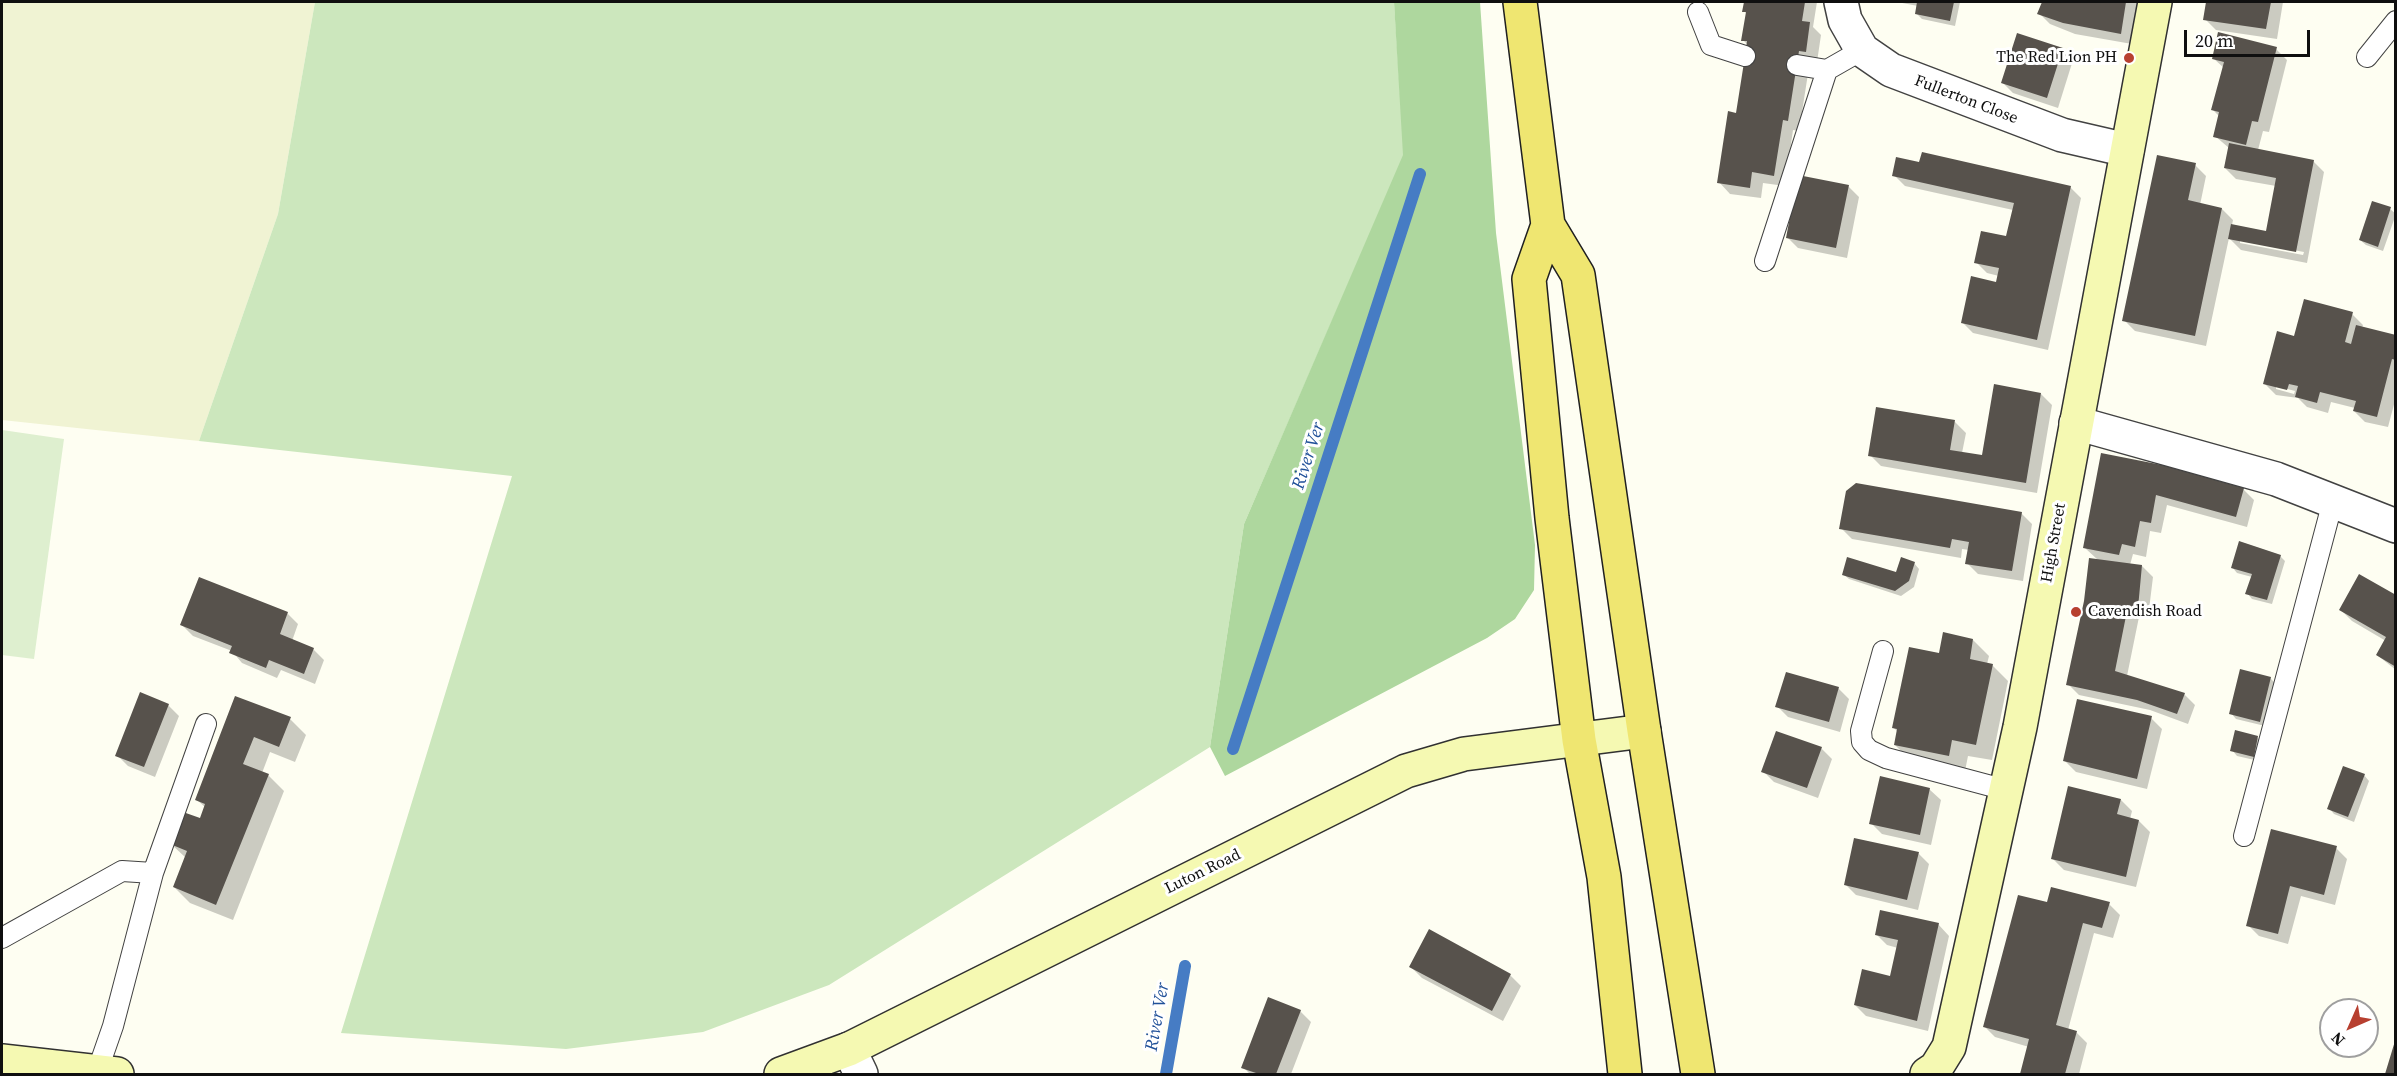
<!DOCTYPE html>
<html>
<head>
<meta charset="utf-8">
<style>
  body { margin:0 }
  #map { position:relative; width:2397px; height:1076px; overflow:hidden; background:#fefef2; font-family:"Source Serif 4",serif }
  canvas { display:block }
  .frame { position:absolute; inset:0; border:3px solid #0f0f0f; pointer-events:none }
  .north { position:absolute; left:2319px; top:998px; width:60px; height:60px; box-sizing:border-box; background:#fff; border:2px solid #9f9f9f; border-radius:50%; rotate:225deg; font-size:16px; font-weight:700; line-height:24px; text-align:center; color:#0f0f0f }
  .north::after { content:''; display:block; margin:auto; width:21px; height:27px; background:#b74030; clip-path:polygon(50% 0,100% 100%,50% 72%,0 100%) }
  .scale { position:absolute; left:2184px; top:30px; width:126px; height:27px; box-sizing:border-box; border:3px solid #0f0f0f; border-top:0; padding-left:8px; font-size:18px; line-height:21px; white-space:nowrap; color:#0f0f0f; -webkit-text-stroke:4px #fff; paint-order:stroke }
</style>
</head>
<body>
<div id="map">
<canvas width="2397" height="1076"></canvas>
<div class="frame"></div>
<div class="north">N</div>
<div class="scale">20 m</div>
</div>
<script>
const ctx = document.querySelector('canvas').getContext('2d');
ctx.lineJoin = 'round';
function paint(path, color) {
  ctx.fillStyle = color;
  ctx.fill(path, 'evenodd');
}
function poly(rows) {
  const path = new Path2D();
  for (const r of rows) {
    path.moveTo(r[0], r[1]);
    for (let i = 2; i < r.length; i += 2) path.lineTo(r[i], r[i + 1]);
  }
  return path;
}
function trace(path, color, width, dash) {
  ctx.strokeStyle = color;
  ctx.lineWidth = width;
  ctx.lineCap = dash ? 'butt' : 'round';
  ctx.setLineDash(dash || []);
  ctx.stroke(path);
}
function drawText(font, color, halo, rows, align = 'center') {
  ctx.font = font + ' "Source Serif 4",serif';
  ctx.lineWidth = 6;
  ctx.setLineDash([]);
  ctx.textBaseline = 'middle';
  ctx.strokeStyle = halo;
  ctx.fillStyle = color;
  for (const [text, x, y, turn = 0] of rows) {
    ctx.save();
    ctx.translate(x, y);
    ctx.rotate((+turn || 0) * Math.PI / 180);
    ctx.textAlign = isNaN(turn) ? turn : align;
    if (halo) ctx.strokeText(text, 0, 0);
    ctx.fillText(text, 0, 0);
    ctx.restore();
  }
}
paint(poly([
  [2,2,315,2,278,214,199,441,2,420]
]), '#f0f3d3');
paint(poly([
  [315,2,1394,2,1404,155,1244,524,1210,747,829,985,703,1032,566,1049,341,1033,512,476,199,441,278,214]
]), '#cce7bd');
paint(poly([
  [1394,2,1480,2,1496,233,1535,545,1534,590,1515,619,1487,638,1225,776,1210,747,1244,524,1403,155]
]), '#aed79e');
paint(poly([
  [2,430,64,439,34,659,2,655]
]), '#deefcf');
paint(poly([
  [1745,2,1817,2,1813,27,1821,35,1817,62,1810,61,1799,131,1793,130,1785,186,1763,183,1761,198,1730,194,1719,182,1738,114,1748,45,1743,40,1747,14,1744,11],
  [1897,2,1960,2,1955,26,1922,19,1916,13,1918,6],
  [2043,2,2068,4,2068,2,2139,2,2132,44,2075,34,2050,24,2039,13],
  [2208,2,2283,2,2277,39,2216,30,2205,19],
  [2062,49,2073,60,2058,108,2013,93,2002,82],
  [2276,49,2287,60,2269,132,2263,131,2258,150,2313,161,2324,172,2307,263,2241,250,2229,238,2206,346,2135,331,2124,320,2195,165,2206,176,2200,205,2222,209,2233,220,2232,225,2267,232,2276,186,2236,179,2225,168,2229,148,2215,136,2220,117,2213,110,2224,68,2213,58],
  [2240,240,2304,252,2303,255,2240,243],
  [1894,175,2070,187,2081,198,2048,350,1973,333,1962,322,1997,284,1999,276,1987,273,1976,262,2007,238,2013,210,1905,186],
  [1848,186,1859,197,1847,258,1798,248,1787,237],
  [2390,209,2396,214,2383,251,2366,245,2360,240],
  [2352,314,2363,325,2362,328,2396,337,2396,397,2388,427,2365,422,2354,411,2355,408,2331,402,2328,413,2307,407,2298,398,2276,395,2265,384,2295,337],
  [2276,386,2295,391,2294,394,2276,389],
  [2041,394,2052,405,2037,493,1881,466,1870,455,1955,422,1966,433,1962,453,1984,457],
  [2102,455,2243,489,2254,500,2247,527,2167,505,2161,533,2150,531,2146,557,2133,554,2130,565,2142,566,2153,577,2148,618,2139,617,2127,676,2184,694,2195,705,2188,724,2150,710,2079,695,2068,684,2098,560,2085,548],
  [2021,513,2032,524,2023,581,1978,574,1967,563,1969,550,1962,549,1961,558,1852,539,1841,528],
  [2280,556,2285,561,2272,604,2252,599,2247,593,2252,577,2237,573,2232,567],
  [1914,563,1919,569,1914,587,1901,596,1849,579,1843,574,1897,574],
  [2396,596,2396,670,2377,655,2386,641,2352,621,2341,610],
  [287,613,298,624,292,641,313,649,324,660,315,684,281,670,277,678,242,663,232,651,193,636,182,625],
  [1973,640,1989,656,1987,664,1992,665,2008,681,1992,760,1968,756,1965,771,1911,761,1895,745,1898,732,1894,728,1940,655],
  [2270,678,2275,683,2265,726,2236,719,2231,713],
  [1838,688,1849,699,1840,732,1788,717,1777,706],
  [236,698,290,719,306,735,295,762,270,752,262,773,268,775,284,791,233,920,190,903,174,887,186,858,171,844,201,820,206,808,196,799],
  [168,705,179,716,155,777,128,766,117,755],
  [2151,718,2162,729,2147,789,2076,772,2065,761],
  [2258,738,2263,743,2259,761,2237,756,2232,750],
  [1821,748,1832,759,1818,798,1774,782,1763,771],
  [2364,775,2369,781,2354,822,2334,814,2329,808],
  [1929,789,1941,800,1931,845,1882,834,1871,823],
  [2121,800,2132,811,2130,819,2139,821,2150,832,2136,887,2064,870,2053,859],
  [2272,831,2336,848,2347,859,2335,905,2301,896,2288,944,2259,936,2248,925],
  [1918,853,1929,864,1918,910,1856,895,1845,884],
  [2048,904,2109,904,2120,915,2113,938,2094,933,2068,1030,2076,1032,2087,1043,2079,1074,2022,1074,2029,1047,1995,1037,1984,1026],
  [1938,924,1949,936,1928,1031,1866,1016,1855,1005,1891,978,1898,948,1887,945,1876,934],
  [1429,931,1510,975,1521,986,1503,1021,1422,978,1411,967],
  [1300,1011,1311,1022,1291,1074,1250,1074,1243,1067]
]), '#0003');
trace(poly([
  [1233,749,1420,174],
  [1166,1074,1185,966]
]), '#467cc4', 12);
paint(poly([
  [1744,2,1805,2,1802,21,1810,22,1806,52,1799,51,1788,121,1783,120,1774,176,1752,172,1750,188,1717,183,1728,111,1736,113,1745,56,1747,41,1741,41,1746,12,1742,12],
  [1917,2,1954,2,1950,21,1915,14],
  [2042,2,2126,2,2121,34,2063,23,2037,14],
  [2206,2,2271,2,2266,29,2203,20],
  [2218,32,2277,47,2258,122,2252,121,2246,145,2213,137,2219,112,2211,110,2224,62,2212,59],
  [2017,33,2063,48,2047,98,2001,83],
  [2229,143,2314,160,2296,252,2228,239,2231,224,2266,231,2276,178,2224,168],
  [1922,152,2071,186,2037,340,1961,323,1971,276,1996,282,1999,268,1974,263,1981,231,2006,236,2014,203,1892,176,1896,157,1919,162],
  [2157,155,2196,163,2188,200,2222,208,2195,336,2122,321],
  [1798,175,1849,185,1836,248,1786,238],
  [2372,201,2391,207,2378,247,2359,240],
  [2304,299,2353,312,2345,342,2351,344,2356,325,2396,335,2396,360,2392,359,2377,417,2353,411,2356,401,2320,392,2317,403,2295,397,2298,386,2289,384,2287,390,2263,384,2277,331,2294,336],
  [1994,384,2041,393,2026,483,1868,456,1876,407,1955,420,1950,450,1982,455],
  [2101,453,2162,465,2244,488,2236,517,2156,495,2151,523,2140,521,2135,547,2122,544,2119,555,2083,548],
  [1856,483,2022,512,2012,571,1965,564,1969,542,1952,539,1950,548,1839,529,1846,491],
  [2239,541,2281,555,2267,600,2245,594,2252,574,2231,568],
  [1847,557,1896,572,1901,557,1915,562,1909,581,1895,591,1842,575],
  [2089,558,2142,565,2138,608,2128,606,2115,671,2185,693,2177,714,2137,700,2066,685,2084,601],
  [2359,574,2396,595,2396,667,2376,655,2386,637,2339,610],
  [199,577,288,612,280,634,314,648,304,674,269,660,266,668,229,653,232,646,180,625],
  [1943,632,1973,639,1970,659,1993,664,1976,745,1952,740,1949,756,1894,745,1897,729,1892,728,1909,647,1939,653],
  [2240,669,2271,677,2260,722,2229,714],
  [1786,672,1839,687,1829,722,1775,707],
  [140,692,169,704,144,767,115,756],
  [235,696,291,717,279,747,254,737,243,764,269,774,216,905,173,887,187,851,170,844,183,812,200,818,205,804,195,800],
  [2077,699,2152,716,2137,779,2063,761],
  [2235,730,2258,736,2254,757,2230,751],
  [1776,731,1822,747,1807,788,1761,772],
  [2343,766,2365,774,2348,817,2327,809],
  [1880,776,1930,788,1920,835,1869,824],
  [2068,786,2121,799,2117,814,2139,820,2126,877,2051,859],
  [2271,829,2337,846,2324,895,2290,886,2278,934,2246,926],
  [1854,838,1919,852,1907,900,1844,885],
  [2051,887,2110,902,2102,928,2083,923,2056,1025,2077,1031,2065,1074,2020,1074,2029,1039,1983,1027,2018,895,2047,902],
  [1880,910,1939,923,1917,1021,1854,1005,1862,969,1890,976,1898,940,1875,935],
  [1429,929,1511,974,1492,1011,1409,967],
  [1268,997,1301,1010,1276,1074,1259,1074,1241,1068],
  [2395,1041,2396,1074,2385,1074]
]), '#57524c');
const lane = poly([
  [1698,12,1711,45,1745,56],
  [2367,57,2396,21],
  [1797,65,1827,70],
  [1765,261,1827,70,1862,50],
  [1883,651,1861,731,1862,742,1869,750,1886,758,2006,790],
  [2244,836,2333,501],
  [2,938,122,871,153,873],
  [97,1072,113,1026,153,873,206,724]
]);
const street = poly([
  [1841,2,1845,20,1862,50,1891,70,2062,135,2127,150],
  [2076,423,2276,479,2396,526],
  [849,1049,861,1074]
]);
const secondary = poly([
  [2,1061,117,1074],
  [781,1074,849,1049,1406,771,1464,754,1644,731],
  [1927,1074,1936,1068,1949,1047,2020,727,2155,2]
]);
const primary = poly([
  [1520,2,1548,225,1578,275,1644,731,1698,1074],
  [1548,225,1529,279,1552,518,1579,740,1604,877,1625,1074]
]);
trace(lane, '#424242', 22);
trace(street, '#424242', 36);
trace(secondary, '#313131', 36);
trace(primary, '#202020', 36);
trace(lane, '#fff', 20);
trace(street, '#fff', 33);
trace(secondary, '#f5f9b2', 33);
trace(primary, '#efe671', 33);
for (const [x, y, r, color] of [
  [2129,58,6,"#b74030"],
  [2076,612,6,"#b74030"]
]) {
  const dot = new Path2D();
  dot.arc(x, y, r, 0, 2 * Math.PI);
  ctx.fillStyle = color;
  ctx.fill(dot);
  trace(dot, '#fff', 2);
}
drawText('16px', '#0f0f0f', '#fff', [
  ["The Red Lion PH",2117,58],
  ["Cavendish Road",2088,612,"left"]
], 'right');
drawText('16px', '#0f0f0f', '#fff', [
  ["Fullerton Close",1966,100,21],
  ["High Street",2054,543,-80],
  ["Luton Road",1203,872,-26]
]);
drawText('italic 18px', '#205099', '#fff', [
  ["River Ver",1309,456,-72],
  ["River Ver",1158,1017,-80]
]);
</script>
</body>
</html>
